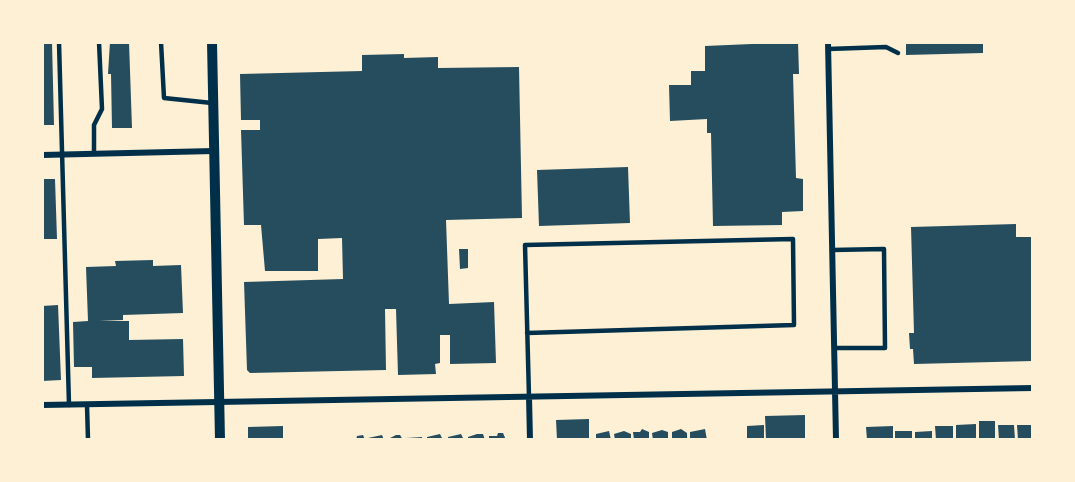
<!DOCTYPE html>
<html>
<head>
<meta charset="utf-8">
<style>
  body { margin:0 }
  #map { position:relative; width:1075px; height:482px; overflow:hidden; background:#fdf0d5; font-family:"Sofia Sans Condensed",sans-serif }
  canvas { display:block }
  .frame { position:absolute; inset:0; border:44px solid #fdf0d5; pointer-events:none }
</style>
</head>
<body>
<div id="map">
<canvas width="1075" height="482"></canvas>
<div class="frame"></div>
</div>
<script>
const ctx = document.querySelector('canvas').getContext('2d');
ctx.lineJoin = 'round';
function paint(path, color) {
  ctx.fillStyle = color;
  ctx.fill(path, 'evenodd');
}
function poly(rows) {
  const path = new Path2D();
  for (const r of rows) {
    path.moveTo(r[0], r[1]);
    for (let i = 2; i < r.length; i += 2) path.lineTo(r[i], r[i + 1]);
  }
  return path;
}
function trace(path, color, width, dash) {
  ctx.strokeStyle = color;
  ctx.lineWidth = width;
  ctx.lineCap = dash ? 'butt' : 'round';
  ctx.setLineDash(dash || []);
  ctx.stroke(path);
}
paint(poly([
  [42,42,52,42,54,125,42,125],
  [110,42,129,42,132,128,112,128,111,74,108,74],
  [798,42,799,74,793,74,796,178,803,179,803,211,782,212,782,225,713,226,711,133,707,133,707,119,670,121,669,85,691,85,691,71,705,71,705,46],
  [906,42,983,42,983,53,906,55],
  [404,54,404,58,438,57,438,68,519,67,522,218,446,220,449,304,494,302,496,363,450,364,450,335,440,335,440,363,435,364,436,374,398,375,396,309,385,309,386,370,250,373,247,370,244,282,343,279,342,238,318,239,318,271,265,271,261,225,244,225,241,130,260,130,260,120,241,120,240,74,362,71,362,55],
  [628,167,630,223,539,226,537,170],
  [42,179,55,179,57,239,42,239],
  [1016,224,1016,237,1032,237,1033,361,914,364,913,349,910,349,909,333,914,333,911,227],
  [459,249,468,249,468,268,460,269],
  [153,260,153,266,181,265,183,313,123,315,123,320,99,321,129,321,129,340,183,339,184,376,92,378,92,367,74,367,73,322,88,321,86,267,116,266,115,261],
  [58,305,61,380,42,381,42,306],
  [805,415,805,440,766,440,765,416],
  [589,419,589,440,557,440,556,420],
  [979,421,995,421,995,440,979,440],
  [976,424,976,440,956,440,956,425],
  [764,425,764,440,747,440,747,426],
  [998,425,1014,425,1015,440,999,440],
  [1017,425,1033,425,1033,440,1018,440],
  [283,426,283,440,248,440,248,427],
  [893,426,893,440,867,440,866,427],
  [935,426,953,426,953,440,936,440],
  [642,429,649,432,649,440,634,440,633,432,640,432],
  [681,429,687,433,687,440,672,440,672,432],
  [705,429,707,440,690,440,690,432],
  [662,430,668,432,668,440,653,440,652,433],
  [609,431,611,440,596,440,596,434],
  [624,431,631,434,631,440,615,440,614,434],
  [895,431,912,431,912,440,895,440],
  [932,431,932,440,915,440,915,432],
  [498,433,503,433,506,440,489,440,489,436,497,436],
  [440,434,443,440,427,440,427,437],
  [461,434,464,440,448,440,448,437],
  [477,434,483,434,485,440,468,440,468,437],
  [363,435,365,440,356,440,357,436],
  [382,435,384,440,368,440,368,438],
  [396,435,400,435,403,440,386,440],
  [422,437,422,440,406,440,406,438]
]), '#264d5e');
trace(poly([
  [59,42,69,405],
  [161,42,164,98,212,103],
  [828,49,886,47,898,53],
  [94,154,94,125,102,109,99,42],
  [832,250,884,249,885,348,834,348],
  [527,333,794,325,793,239,525,245,529,397],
  [87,405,88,440]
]), '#003049', 4.5);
trace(poly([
  [828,42,836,440],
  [42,155,214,151],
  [529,397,530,440],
  [42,405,1033,388]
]), '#003049', 6);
trace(poly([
  [212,42,220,440]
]), '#003049', 10);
</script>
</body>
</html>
